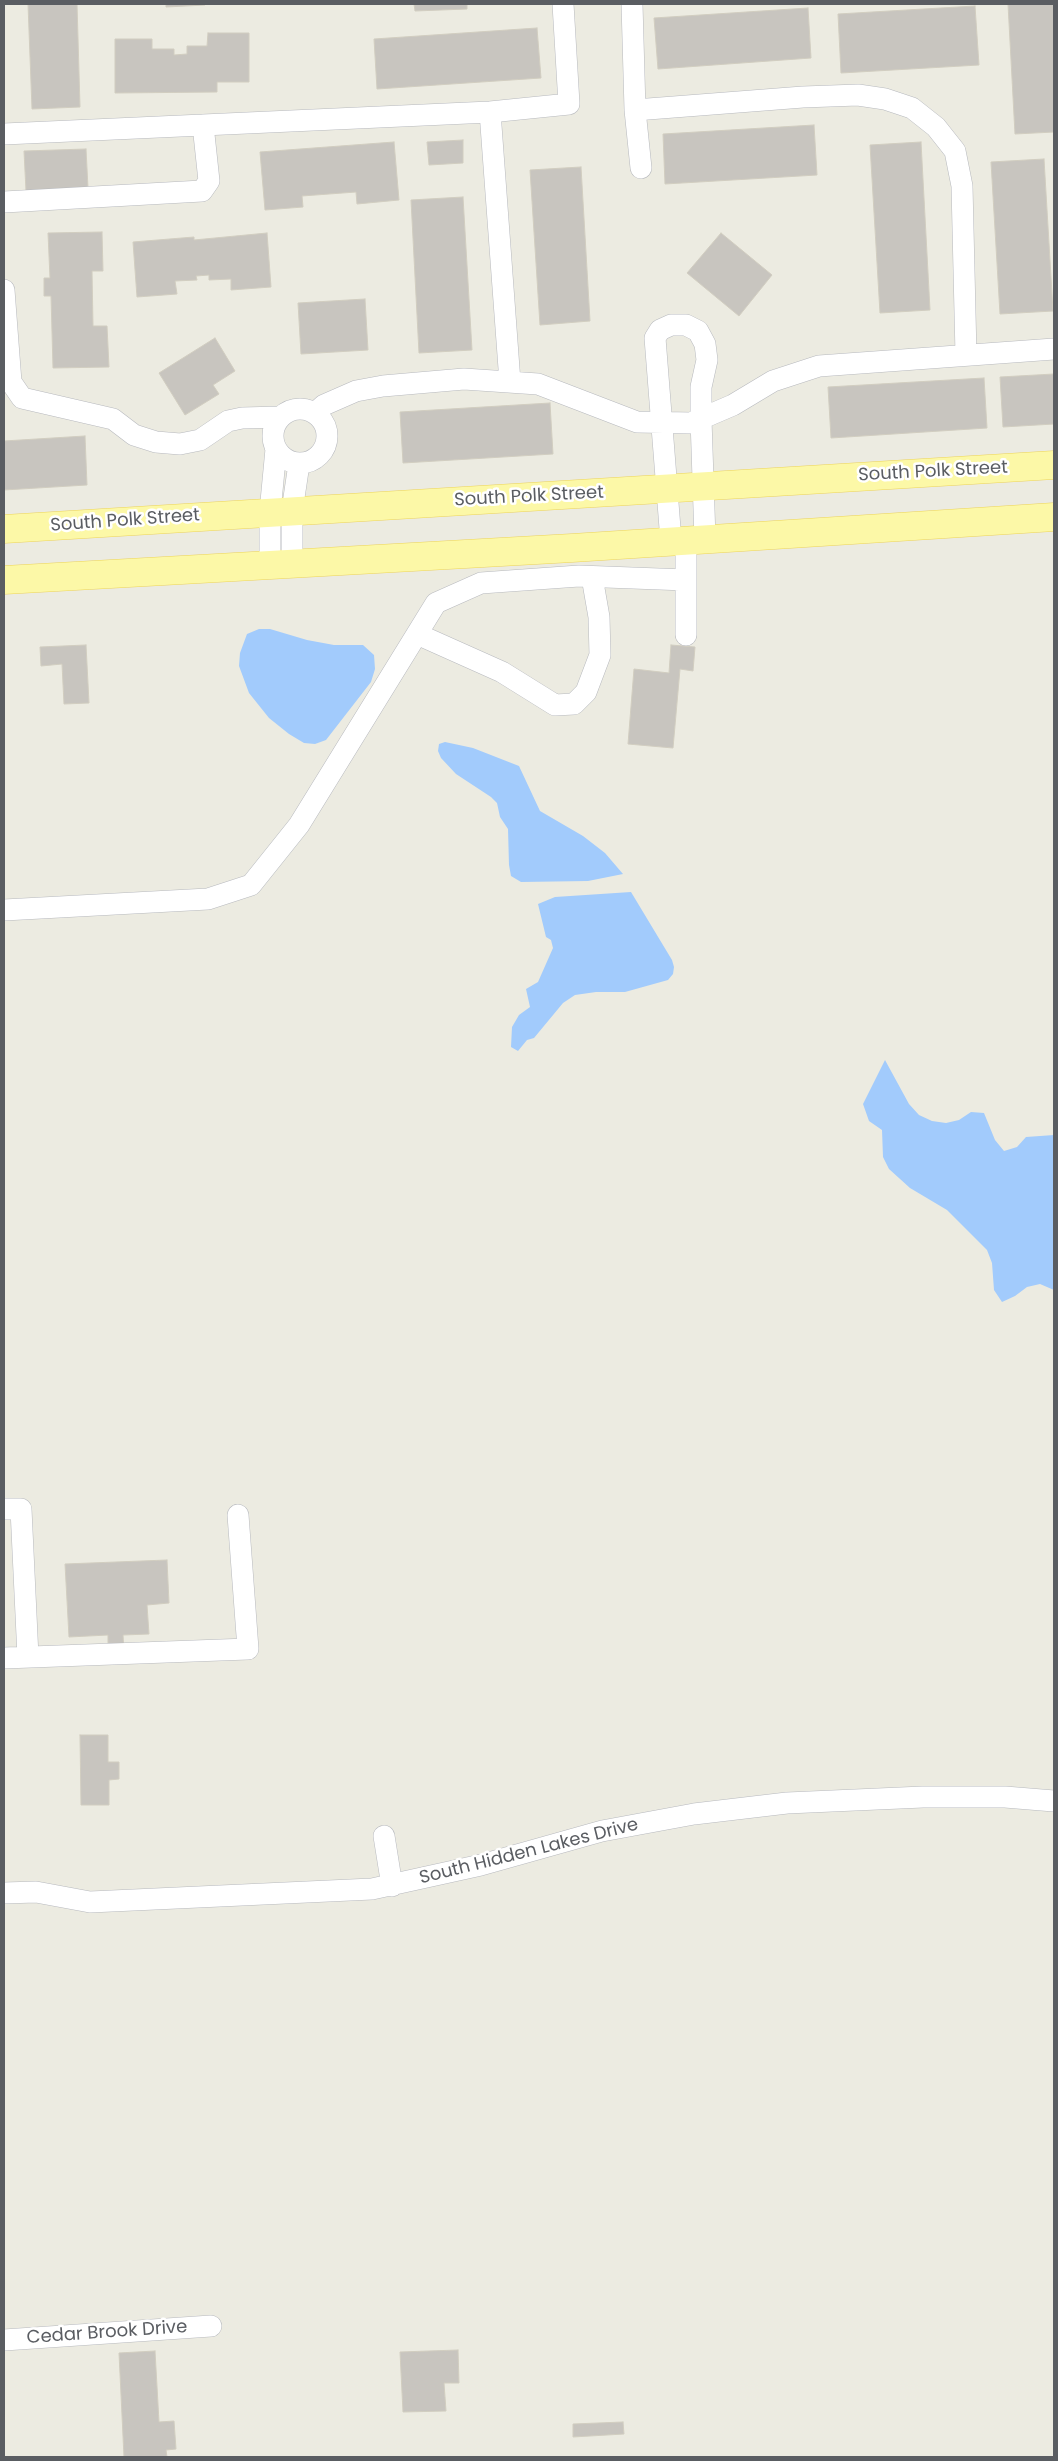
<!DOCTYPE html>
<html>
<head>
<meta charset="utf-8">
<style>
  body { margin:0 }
  #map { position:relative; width:1058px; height:2461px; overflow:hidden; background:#ecebe1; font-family:Poppins,sans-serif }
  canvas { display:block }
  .frame { position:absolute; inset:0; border:5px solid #5a5d62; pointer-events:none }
</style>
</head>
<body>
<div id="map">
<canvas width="1058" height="2461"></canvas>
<div class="frame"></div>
</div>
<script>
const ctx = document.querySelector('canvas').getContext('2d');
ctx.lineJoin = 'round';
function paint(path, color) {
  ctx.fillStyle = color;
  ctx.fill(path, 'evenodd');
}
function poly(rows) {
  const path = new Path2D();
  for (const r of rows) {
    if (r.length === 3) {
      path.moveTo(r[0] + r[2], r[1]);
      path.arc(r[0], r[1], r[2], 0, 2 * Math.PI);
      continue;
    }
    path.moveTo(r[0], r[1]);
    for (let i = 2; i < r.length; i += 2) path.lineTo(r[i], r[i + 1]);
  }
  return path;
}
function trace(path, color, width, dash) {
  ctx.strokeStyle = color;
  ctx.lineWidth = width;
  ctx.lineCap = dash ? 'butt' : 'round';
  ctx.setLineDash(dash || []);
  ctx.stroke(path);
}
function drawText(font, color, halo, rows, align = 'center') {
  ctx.font = font + ' Poppins,sans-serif';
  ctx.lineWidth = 5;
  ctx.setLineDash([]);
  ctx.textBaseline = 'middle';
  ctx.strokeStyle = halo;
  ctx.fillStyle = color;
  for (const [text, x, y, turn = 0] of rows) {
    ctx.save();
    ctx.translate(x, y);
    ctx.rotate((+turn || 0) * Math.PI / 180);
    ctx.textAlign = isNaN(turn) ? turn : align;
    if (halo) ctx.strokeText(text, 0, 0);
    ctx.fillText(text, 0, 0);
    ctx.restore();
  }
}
paint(poly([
  [259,629,270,629,307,640,334,645,363,645,374,655,375,669,371,682,326,740,315,744,304,743,289,734,269,718,249,693,239,666,240,653,247,634],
  [445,742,473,748,519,766,540,811,583,836,605,853,623,874,588,881,521,882,511,876,509,865,508,829,500,817,497,803,491,797,456,774,441,758,438,751,439,744],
  [631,892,672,960,674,967,673,974,668,980,625,992,596,992,575,995,563,1003,534,1038,527,1040,518,1051,511,1047,512,1027,519,1015,530,1007,526,989,538,982,553,948,551,940,546,937,538,904,555,897],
  [885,1060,909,1104,919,1115,932,1121,946,1123,959,1120,971,1112,984,1113,995,1140,1004,1151,1017,1147,1026,1137,1054,1135,1054,1290,1040,1284,1027,1287,1015,1296,1002,1302,994,1290,992,1263,987,1250,947,1210,910,1188,889,1169,883,1157,882,1130,869,1121,863,1104]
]), '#a2cbfc');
const building = poly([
  [28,4,77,4,80,107,32,109,28,4],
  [166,4,205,4,205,5,166,7,166,4],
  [414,4,467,4,467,9,415,11,414,4],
  [1008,4,1054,4,1054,132,1015,134,1008,4],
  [975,6,979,65,841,73,838,14,975,6],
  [808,8,811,58,658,69,654,18,808,8],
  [537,28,541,78,377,89,374,39,537,28],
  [208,33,249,33,249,82,217,82,217,92,115,93,115,39,152,39,152,49,174,49,174,55,187,54,187,46,207,46,208,33],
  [814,125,817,175,665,184,663,134,814,125],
  [463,140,463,163,429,165,427,142,463,140],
  [394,142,399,200,357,204,356,192,302,196,303,207,265,210,260,152,394,142],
  [921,142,930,310,880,313,870,145,921,142],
  [86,149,88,188,26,191,24,151,86,149],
  [1044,159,1053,311,1000,314,991,162,1044,159],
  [581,167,590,321,540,325,530,170,581,167],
  [463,197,472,350,419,353,411,200,463,197],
  [102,232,103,271,92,271,93,326,107,326,109,367,53,368,51,296,44,296,44,278,50,278,48,233,102,232],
  [267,233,271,287,231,290,231,279,209,280,209,275,196,276,197,280,175,281,177,294,137,297,133,242,194,237,194,240,267,233],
  [721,233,772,275,739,316,687,273,721,233],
  [365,299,368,350,301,354,298,303,365,299],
  [215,338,235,371,213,385,219,394,185,415,159,373,215,338],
  [1054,374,1054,424,1003,427,1000,377,1054,374],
  [984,378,987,428,831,438,828,387,984,378],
  [550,403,553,454,403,463,400,412,550,403],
  [85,436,87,485,4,490,4,441,85,436],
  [86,645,89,703,64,704,62,664,41,666,40,647,86,645],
  [671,645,695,647,693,671,680,669,673,748,628,744,634,669,669,673,671,645],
  [167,1560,169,1603,147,1605,149,1634,123,1635,124,1652,108,1653,108,1635,69,1637,65,1564,167,1560],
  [80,1735,108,1735,108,1762,119,1762,119,1779,109,1780,109,1805,81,1805,80,1735],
  [458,2350,459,2383,444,2383,446,2411,403,2412,400,2352,458,2350],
  [155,2351,159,2422,174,2421,176,2449,166,2450,167,2457,124,2457,119,2353,155,2351],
  [623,2422,624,2434,573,2437,573,2424,623,2422]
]);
paint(building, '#c8c5bf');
trace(building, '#d1cdc0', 1);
const minor = poly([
  [632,4,635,110,641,168],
  [635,110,803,97,858,95,885,99,912,108,936,127,955,151,962,186,966,355],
  [490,112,510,382],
  [4,134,490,112,569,104,563,4],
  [4,202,202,191,209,181,203,125],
  [4,290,11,382,22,398,113,419,134,435,156,442,180,444,200,440,228,421,242,418,280,417],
  [300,436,27],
  [315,413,324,405,356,391,383,386,464,379,538,384,637,422,691,423,733,405,773,381,819,366,1054,349],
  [671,541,655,338,660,330,671,325,686,325,698,331,705,344,707,360,701,387,701,419,705,539],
  [292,564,292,511,299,464],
  [270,565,270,512,276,449],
  [417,634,502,672,555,705,574,704,586,692,600,655,599,617,592,577],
  [686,635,686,541],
  [4,910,208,899,251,885,299,825,436,603,481,583,579,576,686,580],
  [4,1509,21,1509,28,1657],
  [4,1658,248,1649,238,1515],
  [384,1836,392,1886],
  [4,1893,36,1892,90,1902,372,1889,481,1865,602,1831,694,1814,787,1803,923,1797,1005,1797,1054,1801],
  [4,2340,211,2326]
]);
const major = poly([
  [4,529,1054,465],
  [4,580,572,548,1054,517]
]);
trace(minor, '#b7b9be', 22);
trace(major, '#ecd35b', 29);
trace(minor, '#fff', 21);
trace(major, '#fcf8a7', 28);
drawText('18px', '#5a5d62', '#fff', [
  ["South Polk Street",933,472,-3],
  ["South Polk Street",529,497,-3],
  ["South Polk Street",125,521,-4],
  ["South Hidden Lakes Drive",529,1852,-14],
  ["Cedar Brook Drive",107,2333,-4]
]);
</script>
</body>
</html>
